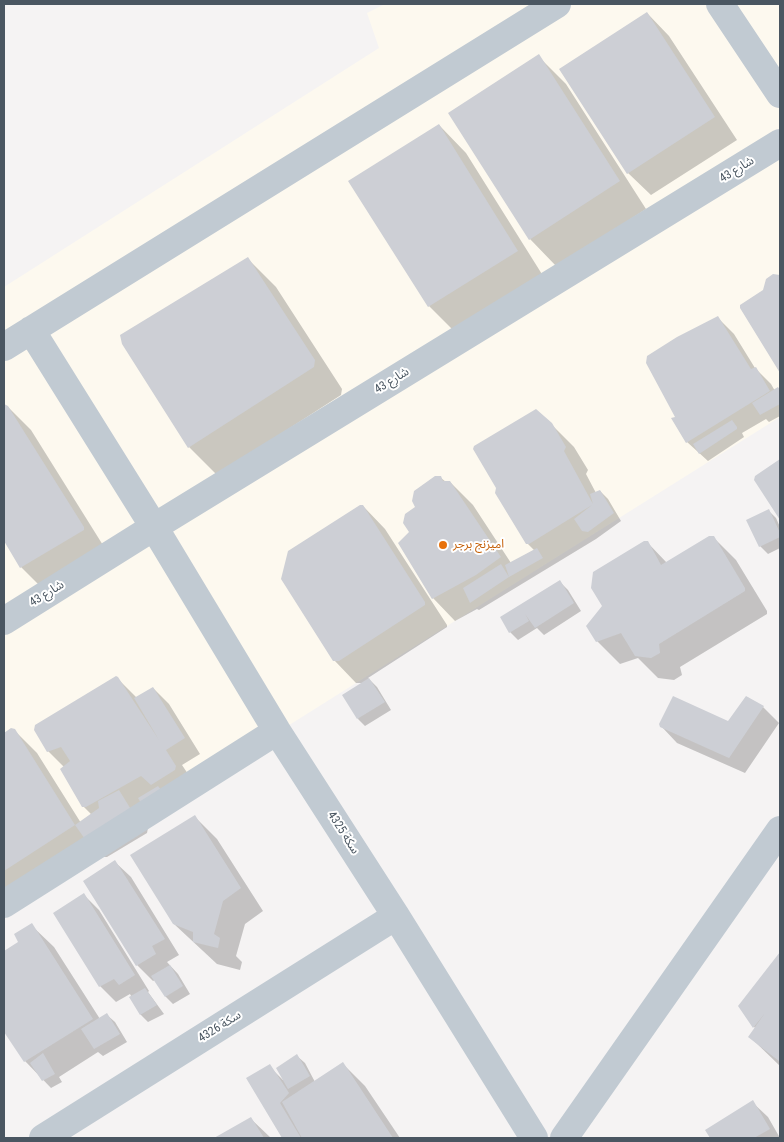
<!DOCTYPE html>
<html>
<head>
<meta charset="utf-8">
<style>
  body { margin:0 }
  #map { position:relative; width:784px; height:1142px; overflow:hidden; background:#f5f3f3; font-family:"Roboto Condensed",sans-serif }
  canvas { display:block }
  .frame { position:absolute; inset:0; border:5px solid #4a5661; pointer-events:none }
</style>
</head>
<body>
<div id="map">
<canvas width="784" height="1142"></canvas>
<div class="frame"></div>
</div>
<script>
const ctx = document.querySelector('canvas').getContext('2d');
ctx.lineJoin = 'round';
function paint(path, color) {
  ctx.fillStyle = color;
  ctx.fill(path, 'evenodd');
}
function poly(rows) {
  const path = new Path2D();
  for (const r of rows) {
    path.moveTo(r[0], r[1]);
    for (let i = 2; i < r.length; i += 2) path.lineTo(r[i], r[i + 1]);
  }
  return path;
}
function trace(path, color, width, dash) {
  ctx.strokeStyle = color;
  ctx.lineWidth = width;
  ctx.lineCap = dash ? 'butt' : 'round';
  ctx.setLineDash(dash || []);
  ctx.stroke(path);
}
function drawText(font, color, halo, rows, align = 'center') {
  ctx.font = font + ' "Roboto Condensed","Noto Sans Arabic",sans-serif';
  ctx.lineWidth = 4;
  ctx.setLineDash([]);
  ctx.textBaseline = 'middle';
  ctx.strokeStyle = halo;
  ctx.fillStyle = color;
  for (const [text, x, y, turn = 0] of rows) {
    ctx.save();
    ctx.translate(x, y);
    ctx.rotate((+turn || 0) * Math.PI / 180);
    ctx.textAlign = isNaN(turn) ? turn : align;
    if (halo) ctx.strokeText(text, 0, 0);
    ctx.fillText(text, 0, 0);
    ctx.restore();
  }
}
paint(poly([
  [385,4,780,4,780,417,4,904,4,287,379,48,367,13]
]), '#fdf9ef');
paint(poly([
  [647,13,669,36,737,140,651,195,628,173],
  [538,56,566,84,646,209,557,267,530,239],
  [439,125,466,153,545,279,457,334,429,306],
  [248,259,276,287,342,389,341,395,217,475,189,447],
  [773,275,780,276,780,370,741,308,764,291],
  [718,318,734,334,755,368,771,384,775,391,778,389,780,391,780,416,769,422,766,419,742,433,744,437,708,461,687,442,676,417],
  [4,406,8,407,31,430,106,550,44,590,21,567,4,539],
  [551,424,574,447,588,470,586,474,596,493,600,491,608,499,621,521,596,539,479,610,477,609,455,621,433,598,411,532,417,507,441,478,446,482,450,482,473,505,511,563,534,550,527,543],
  [780,461,780,518,755,480,756,477],
  [363,506,385,529,447,625,447,627,368,678,377,687,391,710,365,726,358,719,364,683,356,683,334,660],
  [768,510,776,518,780,527,780,548,768,554,760,546],
  [713,537,736,560,767,611,767,614,680,667,682,675,674,680,658,678,638,658,620,664,597,641,603,606,647,542,667,563],
  [560,582,568,590,581,611,544,635,537,628,518,640,510,632,502,618],
  [117,678,137,698,153,688,169,704,200,754,182,765,198,789,148,828,147,833,107,857,104,857,96,849,4,905,4,734,11,729,14,730,37,753,81,823,92,815,83,806,64,767,48,751],
  [747,697,763,707,779,723,745,773,677,743,661,726,729,723],
  [194,816,217,839,263,911,245,924,236,956,242,962,240,970,217,964,174,924],
  [115,862,131,877,179,955,167,962,178,974,190,994,173,1004,166,997,155,980,153,981,137,965,85,881],
  [84,895,99,910,149,991,148,992,164,1014,148,1022,141,1015,130,994,116,1002,100,986],
  [31,925,54,947,100,1019,107,1015,115,1022,127,1042,103,1056,98,1052,59,1077,62,1082,51,1088,25,1061,4,1030,4,953,19,943],
  [780,954,780,1066,750,1037,755,1028,739,1006],
  [297,1056,305,1063,315,1082,343,1064,365,1086,400,1138,283,1138,248,1079,269,1066,283,1080],
  [752,1102,768,1117,780,1138,712,1138,707,1130],
  [251,1119,271,1138,217,1138]
]), '#0003');
paint(poly([
  [647,12,715,117,627,174,559,69],
  [539,54,620,181,529,240,448,113],
  [439,124,518,251,428,307,348,181],
  [248,257,315,360,314,367,188,448,122,344,120,335],
  [773,274,780,275,780,373,740,308,740,305,763,290,766,279],
  [718,316,751,369,756,367,770,391,686,443,671,418,675,417,646,363,647,356,677,337],
  [778,387,780,390,780,404,760,415,752,403],
  [4,404,8,406,84,527,84,530,20,568,4,541],
  [536,409,552,423,566,447,564,451,593,504,590,494,600,490,614,513,588,532,582,531,574,519,592,505,529,544,526,544,495,493,496,488,473,449,474,446],
  [732,420,737,427,737,429,699,454,693,444],
  [780,459,780,520,754,480,755,476],
  [435,476,441,476,443,481,450,481,501,557,476,575,432,599,398,543,409,532,403,523,405,514,415,507,412,501,414,491],
  [360,505,363,505,425,602,425,605,339,661,333,661,281,579,288,551],
  [769,509,780,533,780,537,759,547,746,520],
  [709,536,714,536,745,588,745,591,659,644,660,653,651,658,635,656,621,633,596,642,586,626,602,606,591,588,593,572,644,541,648,541,661,565],
  [537,548,543,558,509,577,505,565],
  [501,564,509,577,470,603,463,588],
  [560,580,574,603,535,628,525,614,529,621,509,633,500,617],
  [116,676,118,677,159,740,134,698,153,687,185,738,166,750,176,766,175,770,151,785,141,776,86,807,82,807,60,769,70,761,61,747,47,752,34,730,35,725],
  [369,678,385,702,357,719,342,695],
  [673,696,728,721,746,696,764,706,729,758,660,727,659,724],
  [11,728,15,729,75,825,4,871,4,733],
  [158,786,166,796,145,810,138,798],
  [119,790,132,811,87,842,75,825,99,808,98,801],
  [195,815,241,888,223,901,214,934,220,938,218,948,193,942,193,932,173,924,130,855],
  [115,860,165,939,152,946,156,954,136,966,83,881],
  [84,893,135,975,119,985,114,979,99,987,53,913],
  [32,923,93,1019,24,1062,4,1032,4,951,18,942,14,934],
  [780,952,780,1059,779,1061,748,1037,765,1013,753,1028,738,1006],
  [170,965,183,986,165,997,151,976],
  [145,988,157,1005,140,1015,129,997],
  [107,1013,120,1034,94,1049,81,1029],
  [43,1053,55,1074,42,1081,30,1063],
  [297,1054,310,1076,288,1089,276,1068],
  [343,1062,393,1138,302,1138,282,1102],
  [270,1064,289,1093,280,1103,301,1138,282,1138,246,1078],
  [753,1100,770,1129,754,1138,710,1138,705,1130],
  [251,1117,264,1138,214,1138]
]), '#cdcfd5');
trace(poly([
  [720,4,780,94],
  [31,330,154,527,277,731,396,916,534,1138],
  [4,347,557,4],
  [4,621,154,527,780,143],
  [4,904,277,731],
  [43,1138,396,916],
  [564,1138,780,830]
]), '#c1cad2', 28);
for (const [x, y, r, color] of [
  [443,545,5,"#e8710a"]
]) {
  const dot = new Path2D();
  dot.arc(x, y, r, 0, 2 * Math.PI);
  ctx.fillStyle = color;
  ctx.fill(dot);
  trace(dot, '#fff', 2);
}
drawText('12px', '#4a5661', '#fff', [
  ["شارع 43",737,170,-32],
  ["شارع 43",392,381,-32],
  ["شارع 43",47,594,-32],
  ["سكة 4325",343,833,57],
  ["سكة 4326",220,1027,-32]
]);
drawText('12px', '#c56008', '#fff', [
  ["اميزنج برجر",453,545]
], 'left');
</script>
</body>
</html>
